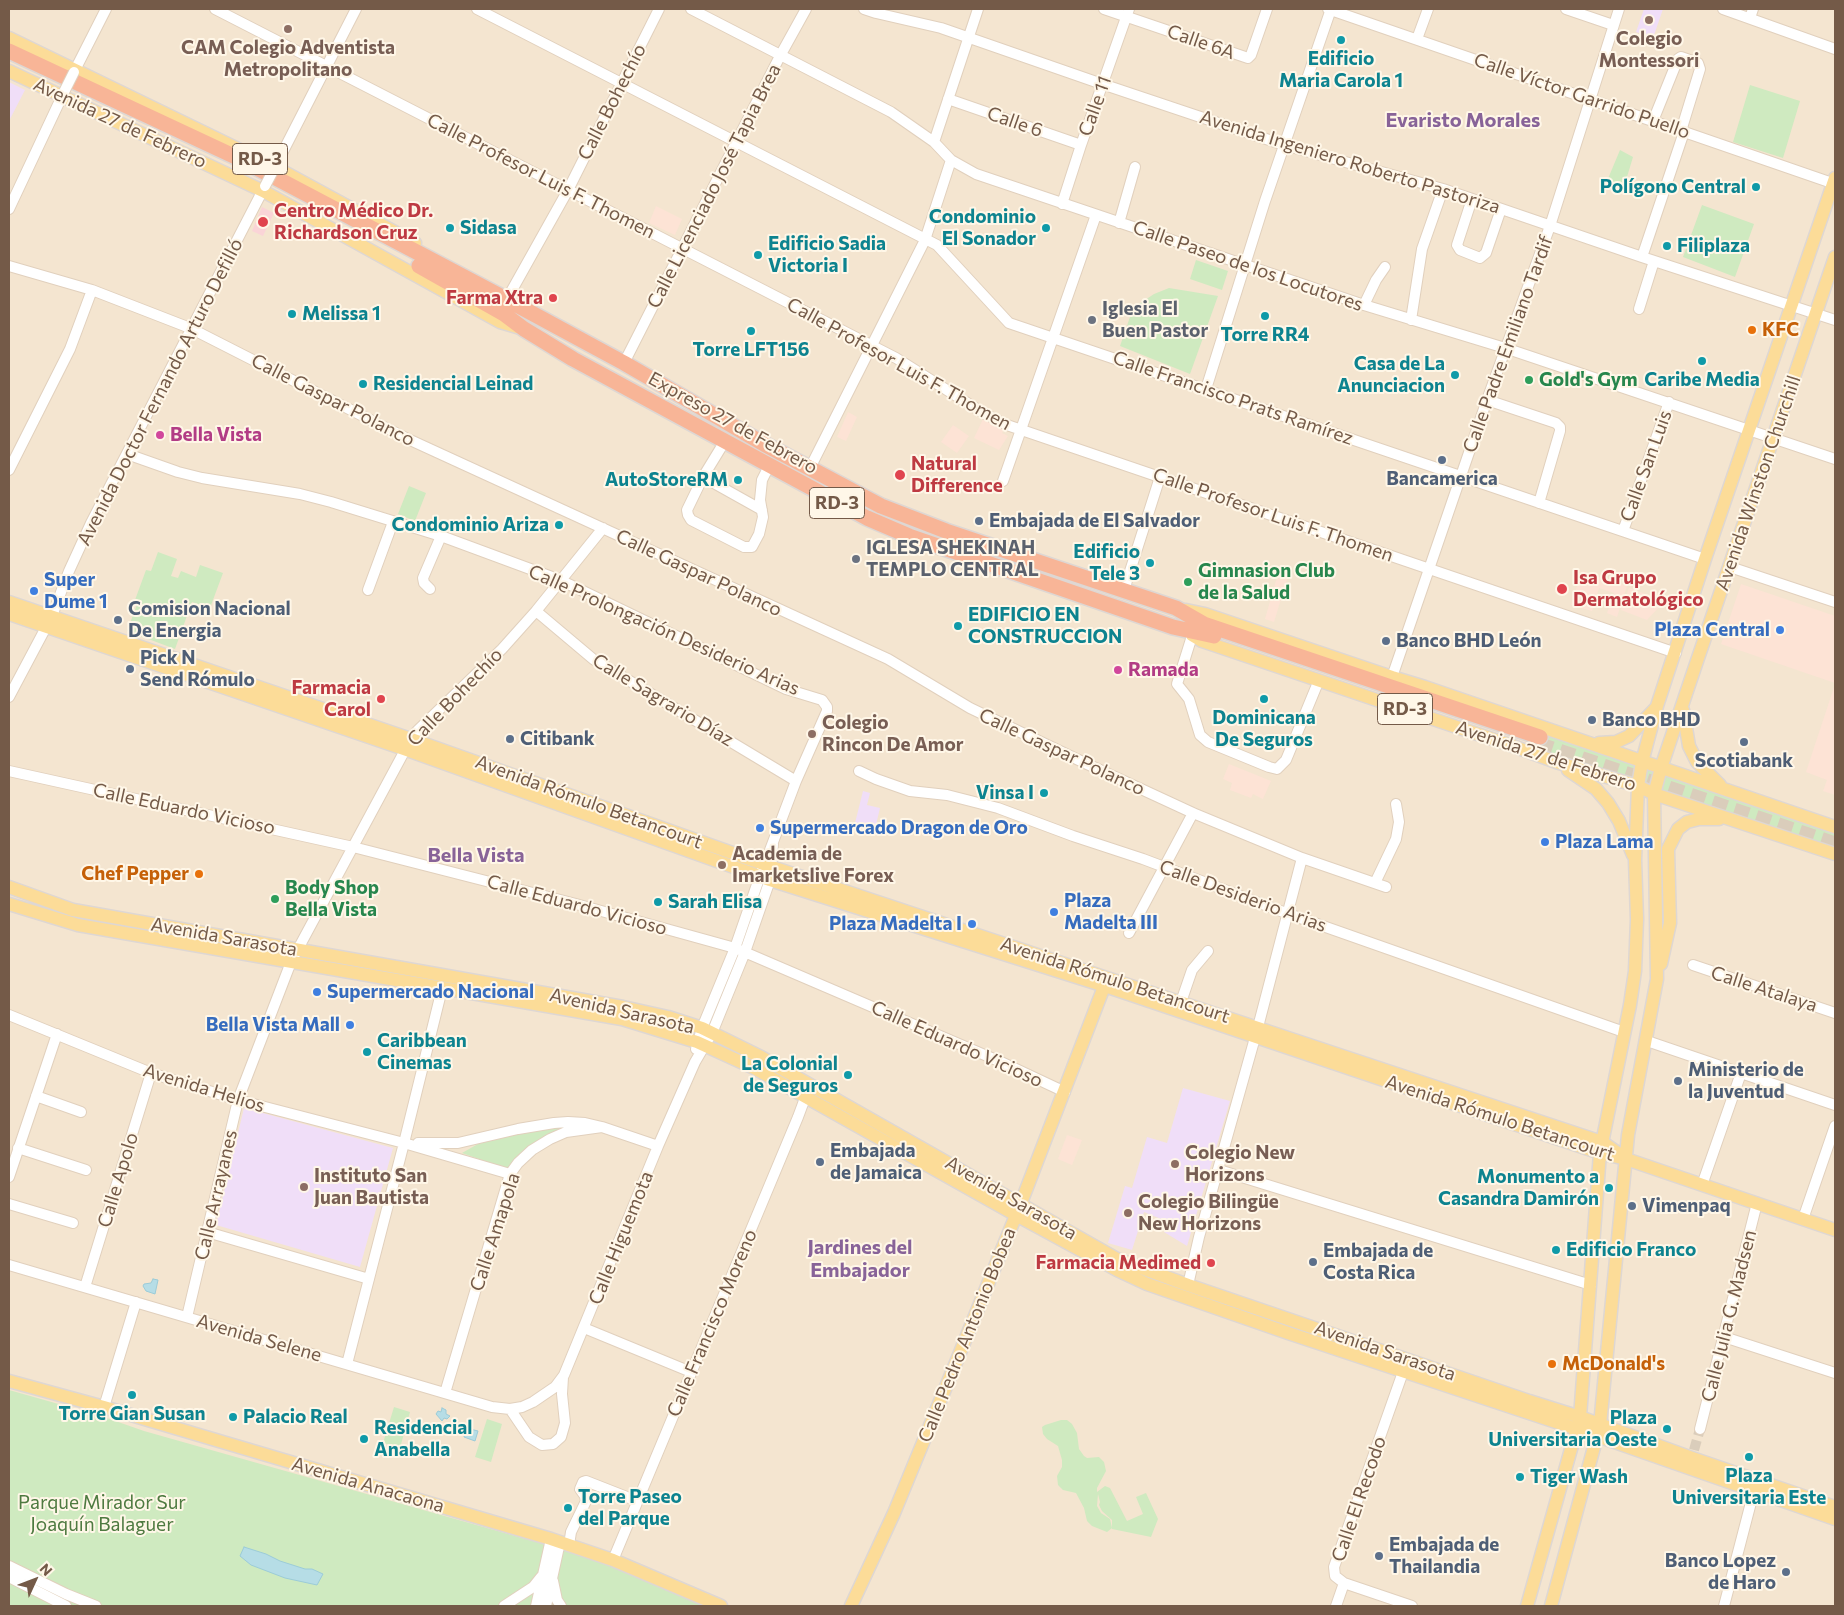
<!DOCTYPE html>
<html>
<head>
<meta charset="utf-8">
<style>
  body { margin:0 }
  #map { position:relative; width:1844px; height:1615px; overflow:hidden; background:#fcf3e1; font-family:Commissioner,sans-serif }
  canvas { display:block }
  .frame { position:absolute; inset:0; border:10px solid #745a48; pointer-events:none }
  .north { position:absolute; left:10px; top:1555px; width:50px; height:50px; -webkit-text-stroke:4px #fff7e8; paint-order:stroke; rotate:47deg; font-size:14px; font-weight:700; line-height:20px; text-align:center; color:#745a48 }
  .north::after { content:''; display:block; margin:auto; width:18px; height:22px; background:#745a48; clip-path:polygon(50% 0,100% 100%,50% 72%,0 100%) }
</style>
</head>
<body>
<div id="map">
<canvas width="1844" height="1615"></canvas>
<div class="frame"></div>
<div class="north">N</div>
</div>
<script>
const ctx = document.querySelector('canvas').getContext('2d');
ctx.lineJoin = 'round';
function paint(path, color) {
  ctx.fillStyle = color;
  ctx.fill(path, 'evenodd');
}
function poly(rows) {
  const path = new Path2D();
  for (const r of rows) {
    path.moveTo(r[0], r[1]);
    for (let i = 2; i < r.length; i += 2) path.lineTo(r[i], r[i + 1]);
  }
  return path;
}
function trace(path, color, width, dash) {
  ctx.strokeStyle = color;
  ctx.lineWidth = width;
  ctx.lineCap = dash ? 'butt' : 'round';
  ctx.setLineDash(dash || []);
  ctx.stroke(path);
}
function drawText(font, color, halo, rows, align = 'center') {
  ctx.font = font + ' Commissioner,sans-serif';
  ctx.lineWidth = 4;
  ctx.setLineDash([]);
  ctx.textBaseline = 'middle';
  ctx.strokeStyle = halo;
  ctx.fillStyle = color;
  for (const [text, x, y, turn = 0] of rows) {
    ctx.save();
    ctx.translate(x, y);
    ctx.rotate((+turn || 0) * Math.PI / 180);
    ctx.textAlign = isNaN(turn) ? turn : align;
    if (halo) ctx.strokeText(text, 0, 0);
    ctx.fillText(text, 0, 0);
    ctx.restore();
  }
}
paint(poly([
  [9,9,1835,9,1835,1606,9,1606]
]), '#f4e5d0');
paint(poly([
  [656,206,682,219,675,235,649,223],
  [848,412,857,417,846,441,837,437],
  [983,419,1004,429,1002,433,1008,436,999,450,974,438],
  [953,425,969,436,957,453,941,442],
  [1279,570,1289,573,1274,622,1265,619],
  [1582,571,1627,586,1617,617,1607,613,1614,593,1599,588,1592,611,1571,605],
  [1741,584,1835,616,1835,683,1721,644],
  [1629,588,1665,601,1647,620,1621,610],
  [1835,684,1835,795,1823,791,1827,780,1806,772],
  [1229,764,1271,781,1263,799,1253,794,1251,798,1230,790,1232,783,1223,779],
  [1067,1135,1082,1140,1072,1165,1058,1159]
]), '#fde3d5');
paint(poly([
  [1644,9,1663,9,1653,38,1636,32],
  [9,82,25,90,9,121],
  [863,791,870,793,867,805,880,808,875,829,855,823],
  [1183,1088,1230,1101,1187,1246,1164,1232,1166,1221,1144,1212,1132,1250,1108,1243,1125,1186,1132,1188,1147,1137,1167,1143],
  [244,1108,393,1148,360,1267,216,1225]
]), '#f0def8');
paint(poly([
  [262,207,274,213,263,236,252,231]
]), '#fad4d7');
paint(poly([
  [1750,85,1800,101,1783,158,1733,142],
  [1620,150,1633,157,1624,187,1607,181],
  [1702,205,1754,224,1735,277,1683,257],
  [1196,260,1228,271,1222,290,1190,279],
  [1169,288,1218,296,1190,374,1120,346,1130,317,1139,304,1154,294],
  [409,486,426,493,415,521,398,514],
  [158,552,177,559,171,576,178,578,181,571,196,577,200,565,223,573,210,608,192,602,175,649,127,631,138,602,135,600,146,570,151,571],
  [1544,731,1835,829,1835,851,1539,751],
  [572,1125,511,1167,504,1168,462,1153,485,1140,533,1130],
  [9,1390,101,1416,144,1431,586,1556,636,1575,704,1606,9,1606],
  [394,1407,410,1412,400,1448,383,1443],
  [487,1419,502,1424,491,1462,475,1457],
  [1061,1420,1067,1420,1072,1424,1077,1433,1079,1449,1084,1456,1087,1458,1099,1457,1104,1462,1106,1471,1097,1488,1097,1492,1105,1486,1110,1488,1127,1521,1143,1514,1136,1497,1146,1493,1158,1519,1151,1537,1112,1529,1112,1520,1102,1511,1099,1505,1100,1502,1098,1494,1097,1506,1101,1513,1110,1519,1112,1528,1107,1532,1092,1526,1087,1521,1084,1508,1076,1493,1063,1490,1058,1485,1057,1476,1062,1467,1062,1460,1058,1446,1047,1439,1043,1434,1042,1427,1045,1425]
]), '#cfeac0');
const water = poly([
  [153,1279,158,1280,155,1294,146,1291,143,1286,144,1284,151,1283,153,1279],
  [442,1408,446,1410,446,1414,450,1416,447,1419,444,1418,442,1421,436,1414,438,1411,441,1412,442,1408],
  [466,1428,478,1431,475,1441,464,1437,466,1428],
  [244,1547,266,1554,280,1561,305,1569,312,1569,323,1574,317,1585,285,1578,251,1565,240,1556,244,1547]
]);
paint(water, '#b6dde6');
trace(water, '#9cccd8', 1);
trace(poly([
  [1694,1450,1700,1429]
]), '#dacdbb', 10, [10, 5]);
trace(poly([
  [1538,744,1835,844]
]), '#dacdbb', 15, [15, 8]);
const minor = poly([
  [215,9,896,358,985,414,1007,425,1676,653],
  [477,9,937,245,1009,323,1705,559],
  [691,9,891,112,934,142,951,160,976,174,1364,305,1505,348,1835,459],
  [864,9,876,13,941,28,1102,84,1284,145,1443,189,1642,257,1835,320],
  [1104,9,1248,58,1251,55,1267,9],
  [1328,9,1835,184],
  [1566,9,1613,25],
  [1723,9,1835,49],
  [1750,18,1753,9],
  [1417,39,1428,9],
  [74,72,106,9],
  [948,99,1081,145],
  [1653,121,1678,59,1681,57,1698,63,1700,69,1681,131],
  [934,142,978,9],
  [273,171,356,9],
  [1472,199,1457,245,1460,250,1480,258,1486,253,1501,209],
  [1062,204,1081,145,1129,9],
  [9,209,64,92],
  [1119,223,1135,167],
  [1642,257,1684,132],
  [9,266,92,290,190,328,408,439,888,659,970,708,1087,764,1193,813,1302,858,1386,887],
  [507,299,568,190,659,9],
  [1364,305,1376,280,1385,267],
  [1639,309,1654,261],
  [1411,320,1422,249,1443,189],
  [624,363,780,56,806,9],
  [1206,389,1265,201,1331,9],
  [1487,400,1556,423,1560,427,1560,431,1539,503],
  [725,441,703,477,687,510,688,515,691,520,744,547,752,547,759,534,763,517,760,500,762,480,769,466],
  [127,454,178,472,202,478,300,494,331,502,441,536,560,580,786,689,822,700,827,707,827,711,796,781,770,850],
  [810,468,925,240,951,160],
  [9,470,70,349,92,290],
  [703,477,762,510],
  [1003,481,1096,215],
  [1623,531,1669,402],
  [1730,567,1835,602],
  [430,589,424,583,423,578,441,536],
  [368,590,393,522],
  [1124,590,1160,477],
  [536,611,593,659,796,781],
  [1192,636,1177,684,1189,699,1200,735,1208,742,1269,767,1277,769,1286,760,1319,680],
  [1392,677,1487,400,1550,226,1619,9],
  [9,697,52,616,69,571,91,523,265,186],
  [9,771,353,847,576,904,735,948,1001,1062,1065,1092],
  [859,771,876,779,910,791,947,795,998,808,1073,836,1143,859,1286,913,1624,1032],
  [1375,883,1396,839,1399,822,1396,804],
  [1129,933,1193,813],
  [1693,965,1835,1013],
  [1181,1002,1192,970,1208,951],
  [9,1015,151,1073,238,1100,404,1143,510,1174],
  [1647,1041,1835,1105],
  [696,1049,702,1028,735,948,762,870],
  [36,1096,81,1112],
  [418,1143,458,1143,518,1129,554,1123,568,1122,585,1123,602,1127,658,1146],
  [18,1148,86,1170],
  [1219,1170,1591,1285],
  [9,1177,57,1034],
  [1702,1185,1741,1073],
  [9,1204,73,1223],
  [1803,1219,1835,1126],
  [207,1232,369,1279],
  [9,1265,492,1407,510,1409,522,1407,533,1402,555,1387,564,1375,658,1146,695,1062,712,1033,745,952,770,880,773,844],
  [1188,1285,1199,1237,1258,1027,1302,858],
  [85,1287,151,1073],
  [187,1317,238,1100,291,962,411,739,418,730,502,649,536,611,603,528],
  [584,1328,691,1372],
  [1724,1337,1835,1373],
  [347,1364,404,1143,442,989],
  [1403,1372,1334,1567,1335,1576,1344,1583,1412,1606],
  [445,1393,510,1174,518,1163,532,1150,550,1139,566,1132,602,1127],
  [104,1407,136,1302],
  [510,1409,529,1437,542,1445,553,1444,561,1437,565,1423,562,1394,563,1377],
  [1700,1429,1757,1203],
  [569,1545,571,1532,586,1501,585,1496,580,1489,583,1482,586,1481,637,1501],
  [613,1560,798,1117,808,1090],
  [9,1566,66,1594,96,1606],
  [9,1577,66,1606],
  [553,1581,557,1600,561,1606],
  [504,1606,533,1587,541,1577],
  [536,1606,551,1539],
  [546,1606,560,1542],
  [1336,1606,1344,1583],
  [1724,1606,1754,1491]
]);
const major = poly([
  [9,38,275,167,415,243],
  [9,71,263,191,500,322,517,327],
  [9,602,411,739,772,867,1602,1142,1622,1156],
  [1186,610,1205,614,1392,677,1425,687,1835,827],
  [9,614,404,749,770,880,1105,986,1600,1153,1626,1159,1835,1230],
  [1192,635,1202,641,1513,746,1556,762,1638,786,1654,794,1835,854],
  [1683,710,1689,746,1697,762,1720,785],
  [1599,743,1616,742,1629,736,1656,708],
  [1568,770,1596,789,1608,803,1619,821,1633,855],
  [9,887,73,910,623,1007,668,1017,702,1028,761,1057,1117,1259,1188,1285,1529,1401,1580,1417,1692,1458,1835,1507],
  [9,904,78,925,622,1019,697,1042,754,1068,1016,1215,1117,1270,1147,1284,1288,1333,1577,1429,1835,1519],
  [1661,964,1670,923,1668,849,1678,829,1687,822,1699,819,1719,819],
  [9,1381,104,1407,551,1539,613,1560,721,1606],
  [851,1606,894,1513,957,1360,1021,1203,1107,979],
  [1527,1606,1580,1417,1600,1153,1630,1005,1635,971,1637,919,1635,860,1638,786,1642,762,1657,706,1705,559,1835,178],
  [1551,1606,1600,1425,1628,1135,1657,979,1654,794,1661,768,1697,661,1835,257]
]);
const highway = poly([
  [9,51,240,159,502,297,624,363,764,444,881,506,946,531,1176,608,1204,624,1540,737],
  [419,266,504,314,524,329,573,359,867,518,909,536,1173,627,1214,636]
]);
trace(minor, '#e1d0bd', 12);
trace(major, '#ded7d3', 15);
trace(highway, '#ded7d3', 18);
trace(minor, '#fff', 10);
trace(major, '#fcdc98', 12);
trace(highway, '#f8b597', 15);
const minorBridge = poly([
  [64,92,74,72],
  [265,186,273,171]
]);
trace(minorBridge, '#e1d0bd', 12, []);
trace(minorBridge, '#fff', 10);
for (const [x, y, r, color] of [
  [1649,20,5,"#8d6e63"],
  [288,29,5,"#8d6e63"],
  [1341,40,5,"#0f9aa8"],
  [1756,187,5,"#0f9aa8"],
  [263,222,6,"#e0444e"],
  [450,228,5,"#0f9aa8"],
  [1046,228,5,"#0f9aa8"],
  [1667,246,5,"#0f9aa8"],
  [758,255,5,"#0f9aa8"],
  [553,298,5,"#e0444e"],
  [292,314,5,"#0f9aa8"],
  [1265,316,5,"#0f9aa8"],
  [1092,320,5,"#6b7280"],
  [1752,330,5,"#e8710a"],
  [751,331,5,"#0f9aa8"],
  [1702,361,5,"#0f9aa8"],
  [1455,375,5,"#0f9aa8"],
  [1529,380,5,"#2e9e5b"],
  [363,384,5,"#0f9aa8"],
  [160,435,5,"#d1479c"],
  [1442,460,5,"#5c6f8a"],
  [900,475,6,"#e0444e"],
  [738,480,5,"#0f9aa8"],
  [979,521,5,"#5c6f8a"],
  [559,525,5,"#0f9aa8"],
  [856,559,5,"#6b7280"],
  [1150,563,5,"#0f9aa8"],
  [1188,582,5,"#2e9e5b"],
  [1562,589,6,"#e0444e"],
  [34,591,5,"#3f7fe0"],
  [118,620,5,"#5c6f8a"],
  [958,626,5,"#0f9aa8"],
  [1780,630,5,"#3f7fe0"],
  [1386,641,5,"#5c6f8a"],
  [130,669,5,"#5c6f8a"],
  [1118,670,5,"#d1479c"],
  [381,699,5,"#e0444e"],
  [1264,699,5,"#0f9aa8"],
  [1592,720,5,"#5c6f8a"],
  [812,734,5,"#8d6e63"],
  [510,739,5,"#5c6f8a"],
  [1744,742,5,"#5c6f8a"],
  [1044,793,5,"#0f9aa8"],
  [760,828,5,"#3f7fe0"],
  [1545,842,5,"#3f7fe0"],
  [722,865,5,"#8d6e63"],
  [199,874,5,"#e8710a"],
  [275,899,5,"#2e9e5b"],
  [658,902,5,"#0f9aa8"],
  [1054,912,5,"#3f7fe0"],
  [972,924,5,"#3f7fe0"],
  [317,992,5,"#3f7fe0"],
  [350,1025,5,"#3f7fe0"],
  [367,1052,5,"#0f9aa8"],
  [848,1075,5,"#0f9aa8"],
  [1678,1081,5,"#5c6f8a"],
  [820,1162,5,"#5c6f8a"],
  [1175,1164,5,"#8d6e63"],
  [304,1187,5,"#8d6e63"],
  [1609,1188,5,"#0f9aa8"],
  [1632,1206,5,"#5c6f8a"],
  [1128,1213,5,"#8d6e63"],
  [1556,1250,5,"#0f9aa8"],
  [1313,1262,5,"#5c6f8a"],
  [1211,1263,5,"#e0444e"],
  [1552,1364,5,"#e8710a"],
  [132,1395,5,"#0f9aa8"],
  [233,1417,5,"#0f9aa8"],
  [1667,1429,5,"#0f9aa8"],
  [364,1439,5,"#0f9aa8"],
  [1749,1457,5,"#0f9aa8"],
  [1520,1477,5,"#0f9aa8"],
  [568,1508,5,"#0f9aa8"],
  [1379,1556,5,"#5c6f8a"],
  [1786,1572,5,"#5c6f8a"]
]) {
  const dot = new Path2D();
  dot.arc(x, y, r, 0, 2 * Math.PI);
  ctx.fillStyle = color;
  ctx.fill(dot);
  trace(dot, '#fff7e8', 2);
}
for (const [x, y, w] of [
  [260,159,55],
  [837,503,55],
  [1405,709,55]
]) {
  const box = new Path2D();
  box.roundRect(x - w / 2, y - 15.5, w, 31, 4);
  ctx.fillStyle = '#fff7e8';
  ctx.fill(box);
  trace(box, '#745a48', 1);
}
drawText('bold 18px', '#745a48', null, [
  ["RD-3",260,159],
  ["RD-3",837,503],
  ["RD-3",1405,709]
]);
drawText('bold 19px', '#785e54', '#fff7e8', [
  ["Colegio",1649,39,"center"],
  ["Montessori",1649,61,"center"],
  ["CAM Colegio Adventista",288,48,"center"],
  ["Metropolitano",288,70,"center"],
  ["Colegio",822,723],
  ["Rincon De Amor",822,745],
  ["Academia de",732,854],
  ["Imarketslive Forex",732,876],
  ["Colegio New",1185,1153],
  ["Horizons",1185,1175],
  ["Instituto San",314,1176],
  ["Juan Bautista",314,1198],
  ["Colegio Bilingüe",1138,1202],
  ["New Horizons",1138,1224]
], 'left');
drawText('19px', '#745a48', '#fff7e8', [
  ["Calle 6A",1201,42,19],
  ["Calle Víctor Garrido Puello",1582,96,19],
  ["Calle Bohechío",612,102,-63],
  ["Calle 11",1095,106,-70],
  ["Calle 6",1015,122,19],
  ["Avenida 27 de Febrero",120,123,25],
  ["Avenida Ingeniero Roberto Pastoriza",1350,162,17],
  ["Calle Profesor Luis F. Thomen",541,176,27],
  ["Calle Licenciado José Tapia Brea",714,186,-63],
  ["Calle Paseo de los Locutores",1248,266,19],
  ["Calle Padre Emiliano Tardif",1508,344,-70],
  ["Calle Profesor Luis F. Thomen",899,364,29],
  ["Avenida Doctor Fernando Arturo Defilló",160,392,-63],
  ["Calle Francisco Prats Ramírez",1233,398,19],
  ["Calle Gaspar Polanco",333,400,27],
  ["Expreso 27 de Febrero",733,423,29],
  ["Calle San Luis",1646,466,-70],
  ["Avenida Winston Churchill",1758,483,-71],
  ["Calle Profesor Luis F. Thomen",1273,515,19],
  ["Calle Gaspar Polanco",699,573,25],
  ["Calle Prolongación Desiderio Arias",664,630,24],
  ["Calle Bohechío",455,697,-46],
  ["Calle Sagrario Díaz",663,700,31],
  ["Calle Gaspar Polanco",1062,752,25],
  ["Avenida 27 de Febrero",1546,756,18],
  ["Avenida Rómulo Betancourt",589,802,20],
  ["Calle Eduardo Vicioso",184,809,12],
  ["Calle Desiderio Arias",1243,896,20],
  ["Calle Eduardo Vicioso",577,905,15],
  ["Avenida Sarasota",224,937,10],
  ["Avenida Rómulo Betancourt",1115,980,18],
  ["Calle Atalaya",1764,989,18],
  ["Avenida Sarasota",622,1011,13],
  ["Calle Eduardo Vicioso",957,1044,24],
  ["Avenida Helios",204,1088,17],
  ["Avenida Rómulo Betancourt",1500,1118,18],
  ["Calle Apolo",118,1180,-73],
  ["Calle Arrayanes",216,1195,-77],
  ["Avenida Sarasota",1011,1198,30],
  ["Calle Amapola",495,1232,-72],
  ["Calle Higuemota",621,1238,-68],
  ["Calle Julia G. Madsen",1729,1316,-76],
  ["Calle Francisco Moreno",712,1323,-67],
  ["Calle Pedro Antonio Bobea",967,1335,-68],
  ["Avenida Selene",259,1338,16],
  ["Avenida Sarasota",1385,1351,19],
  ["Avenida Anacaona",368,1485,16],
  ["Calle El Recodo",1359,1499,-71]
]);
drawText('bold 19px', '#0d838f', '#fff7e8', [
  ["Edificio",1341,59,"center"],
  ["Maria Carola 1",1341,81,"center"],
  ["Polígono Central",1746,187,"right"],
  ["Condominio",1036,217,"right"],
  ["El Sonador",1036,239,"right"],
  ["Sidasa",460,228],
  ["Edificio Sadia",768,244],
  ["Victoria I",768,266],
  ["Filiplaza",1677,246],
  ["Melissa 1",302,314],
  ["Torre RR4",1265,335,"center"],
  ["Torre LFT156",751,350,"center"],
  ["Casa de La",1445,364,"right"],
  ["Anunciacion",1445,386,"right"],
  ["Caribe Media",1702,380,"center"],
  ["Residencial Leinad",373,384],
  ["AutoStoreRM",728,480,"right"],
  ["Condominio Ariza",549,525,"right"],
  ["Edificio",1140,552,"right"],
  ["Tele 3",1140,574,"right"],
  ["EDIFICIO EN",968,615],
  ["CONSTRUCCION",968,637],
  ["Dominicana",1264,718,"center"],
  ["De Seguros",1264,740,"center"],
  ["Vinsa I",1034,793,"right"],
  ["Sarah Elisa",668,902],
  ["Caribbean",377,1041],
  ["Cinemas",377,1063],
  ["La Colonial",838,1064,"right"],
  ["de Seguros",838,1086,"right"],
  ["Monumento a",1599,1177,"right"],
  ["Casandra Damirón",1599,1199,"right"],
  ["Edificio Franco",1566,1250],
  ["Torre Gian Susan",132,1414,"center"],
  ["Palacio Real",243,1417],
  ["Plaza",1657,1418,"right"],
  ["Universitaria Oeste",1657,1440,"right"],
  ["Residencial",374,1428],
  ["Anabella",374,1450],
  ["Plaza",1749,1476,"center"],
  ["Universitaria Este",1749,1498,"center"],
  ["Tiger Wash",1530,1477],
  ["Torre Paseo",578,1497],
  ["del Parque",578,1519]
], 'left');
drawText('bold 19px', '#be3a42', '#fff7e8', [
  ["Centro Médico Dr.",274,211],
  ["Richardson Cruz",274,233],
  ["Farma Xtra",543,298,"right"],
  ["Natural",911,464],
  ["Difference",911,486],
  ["Isa Grupo",1573,578],
  ["Dermatológico",1573,600],
  ["Farmacia",371,688,"right"],
  ["Carol",371,710,"right"],
  ["Farmacia Medimed",1201,1263,"right"]
], 'left');
drawText('bold 19px', '#5b616d', '#fff7e8', [
  ["Iglesia El",1102,309],
  ["Buen Pastor",1102,331],
  ["IGLESA SHEKINAH",866,548],
  ["TEMPLO CENTRAL",866,570]
], 'left');
drawText('bold 19px', '#c56008', '#fff7e8', [
  ["KFC",1762,330],
  ["Chef Pepper",189,874,"right"],
  ["McDonald's",1562,1364]
], 'left');
drawText('bold 19px', '#27864d', '#fff7e8', [
  ["Gold's Gym",1539,380],
  ["Gimnasion Club",1198,571],
  ["de la Salud",1198,593],
  ["Body Shop",285,888],
  ["Bella Vista",285,910]
], 'left');
drawText('bold 19px', '#b23c85', '#fff7e8', [
  ["Bella Vista",170,435],
  ["Ramada",1128,670]
], 'left');
drawText('bold 19px', '#4e5e75', '#fff7e8', [
  ["Bancamerica",1442,479,"center"],
  ["Embajada de El Salvador",989,521],
  ["Comision Nacional",128,609],
  ["De Energia",128,631],
  ["Banco BHD León",1396,641],
  ["Pick N",140,658],
  ["Send Rómulo",140,680],
  ["Banco BHD",1602,720],
  ["Citibank",520,739],
  ["Scotiabank",1744,761,"center"],
  ["Ministerio de",1688,1070],
  ["la Juventud",1688,1092],
  ["Embajada",830,1151],
  ["de Jamaica",830,1173],
  ["Vimenpaq",1642,1206],
  ["Embajada de",1323,1251],
  ["Costa Rica",1323,1273],
  ["Embajada de",1389,1545],
  ["Thailandia",1389,1567],
  ["Banco Lopez",1776,1561,"right"],
  ["de Haro",1776,1583,"right"]
], 'left');
drawText('bold 19px', '#366cbe', '#fff7e8', [
  ["Super",44,580],
  ["Dume 1",44,602],
  ["Plaza Central",1770,630,"right"],
  ["Supermercado Dragon de Oro",770,828],
  ["Plaza Lama",1555,842],
  ["Plaza",1064,901],
  ["Madelta III",1064,923],
  ["Plaza Madelta I",962,924,"right"],
  ["Supermercado Nacional",327,992],
  ["Bella Vista Mall",340,1025,"right"]
], 'left');
drawText('19px', '#4e7a40', '#fff7e8', [
  ["Parque Mirador Sur",102,1503],
  ["Joaquín Balaguer",102,1525]
]);
drawText('bold 20px', '#886398', '#fff7e8', [
  ["Evaristo Morales",1463,120],
  ["Bella Vista",476,855],
  ["Jardines del",860,1247],
  ["Embajador",860,1270]
]);
</script>
</body>
</html>
